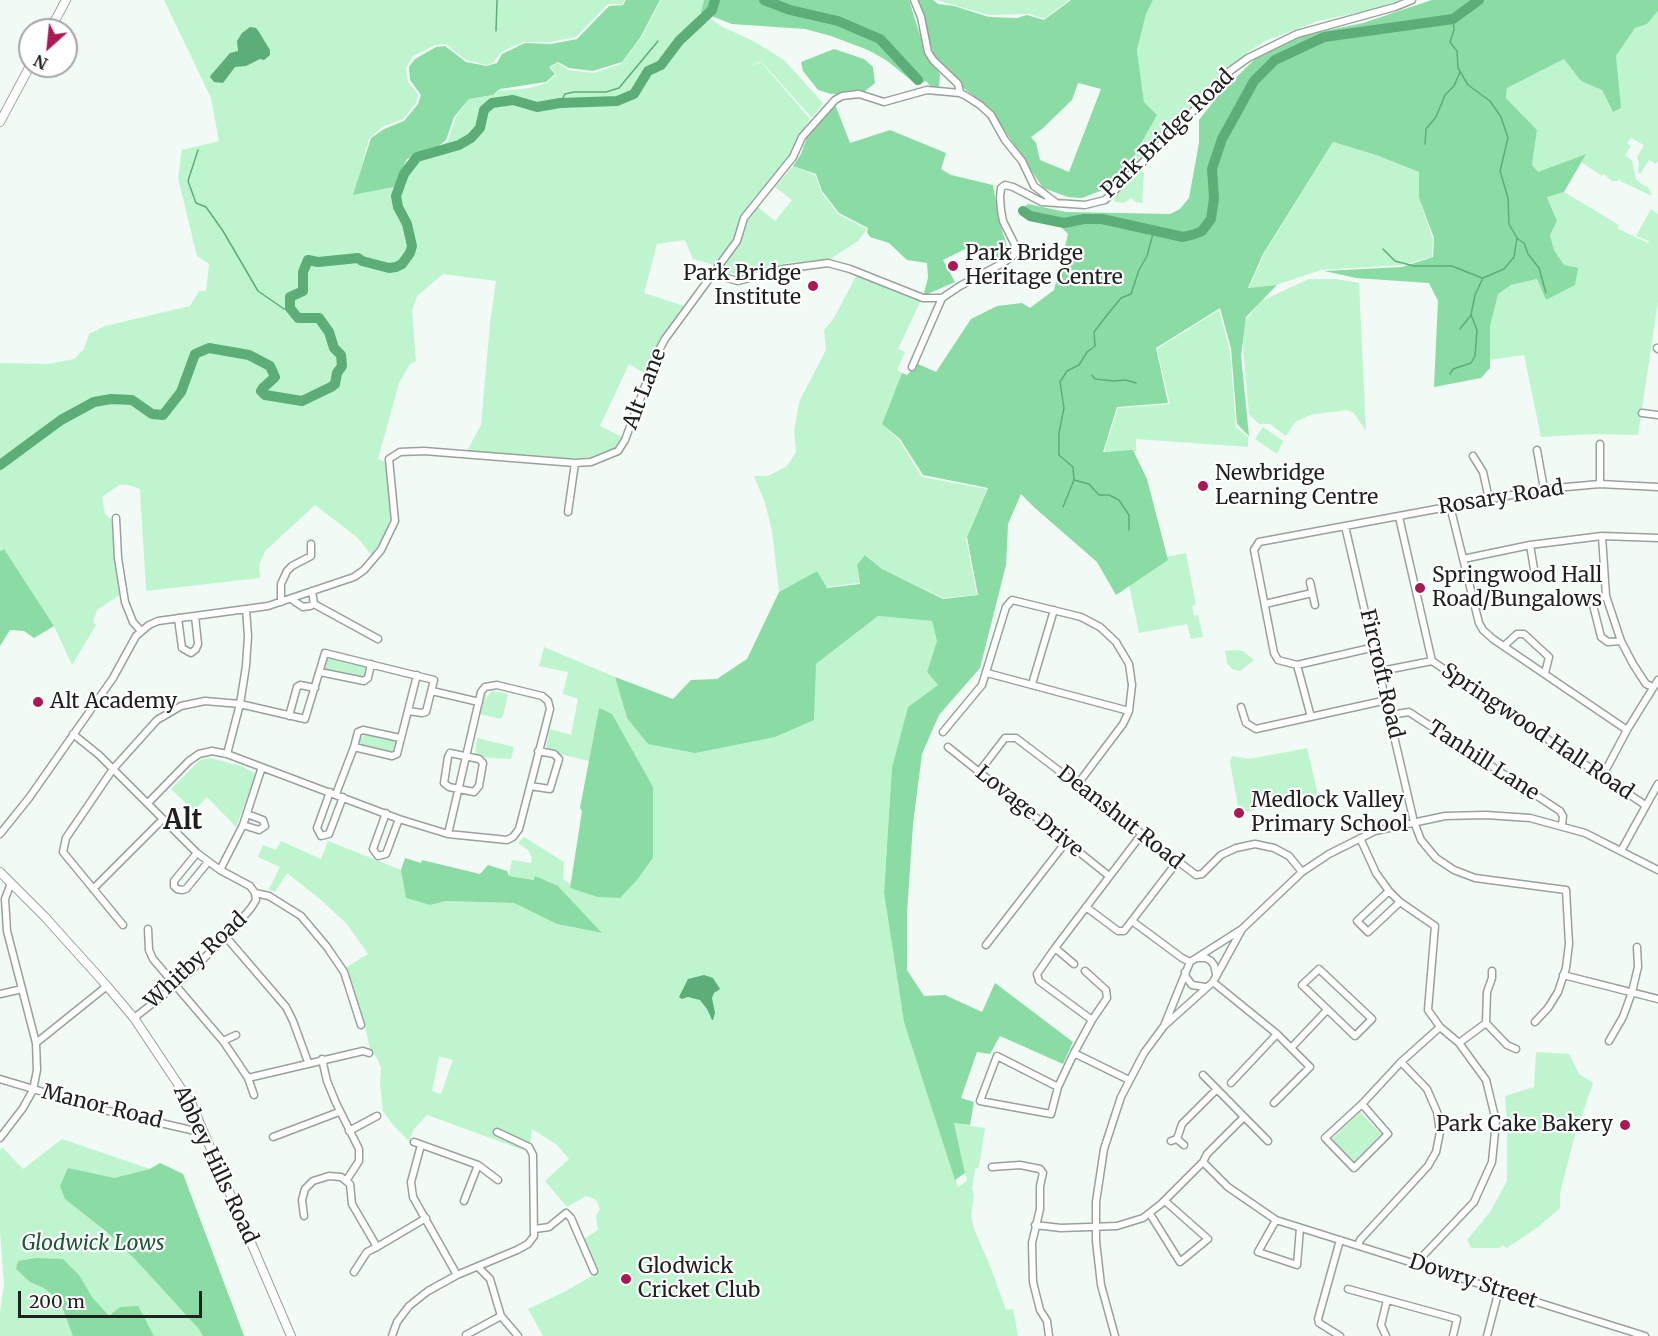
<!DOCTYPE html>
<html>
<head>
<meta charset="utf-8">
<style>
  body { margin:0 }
  #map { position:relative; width:1658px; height:1336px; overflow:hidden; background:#f1faf4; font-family:Merriweather,serif }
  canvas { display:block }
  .north { position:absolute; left:18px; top:18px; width:60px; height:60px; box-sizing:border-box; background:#fff; border:2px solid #a5a6a5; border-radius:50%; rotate:207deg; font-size:16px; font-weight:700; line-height:24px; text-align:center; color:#1e211e }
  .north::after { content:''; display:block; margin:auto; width:21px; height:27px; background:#aa1953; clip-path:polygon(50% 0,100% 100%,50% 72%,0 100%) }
  .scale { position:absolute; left:18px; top:1291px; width:184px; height:27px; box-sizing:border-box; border:3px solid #1e211e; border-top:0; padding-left:8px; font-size:18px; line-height:21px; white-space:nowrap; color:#1e211e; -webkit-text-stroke:4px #fff; paint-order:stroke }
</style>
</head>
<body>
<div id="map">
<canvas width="1658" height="1336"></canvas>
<div class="north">N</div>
<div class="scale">200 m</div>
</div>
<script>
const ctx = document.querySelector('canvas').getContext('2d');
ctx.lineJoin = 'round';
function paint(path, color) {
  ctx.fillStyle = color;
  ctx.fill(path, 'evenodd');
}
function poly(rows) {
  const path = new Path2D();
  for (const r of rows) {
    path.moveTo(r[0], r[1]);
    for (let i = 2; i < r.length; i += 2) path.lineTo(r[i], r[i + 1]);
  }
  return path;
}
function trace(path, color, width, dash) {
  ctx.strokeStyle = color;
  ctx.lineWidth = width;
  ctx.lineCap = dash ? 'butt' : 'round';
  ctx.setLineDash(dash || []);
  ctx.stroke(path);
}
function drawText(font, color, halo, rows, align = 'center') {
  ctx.font = font + ' Merriweather,serif';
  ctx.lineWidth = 4.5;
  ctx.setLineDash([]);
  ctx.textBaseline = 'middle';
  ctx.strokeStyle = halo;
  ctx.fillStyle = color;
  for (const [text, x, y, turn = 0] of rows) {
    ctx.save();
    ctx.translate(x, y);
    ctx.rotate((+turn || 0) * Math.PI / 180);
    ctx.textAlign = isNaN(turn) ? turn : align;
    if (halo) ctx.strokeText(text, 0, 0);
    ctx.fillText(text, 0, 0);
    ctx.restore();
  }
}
paint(poly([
  [164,0,625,0,622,4,608,4,576,37,550,42,523,42,501,52,493,63,487,65,466,60,446,44,435,45,413,56,406,68,408,82,418,94,416,103,403,119,382,127,369,139,354,195,394,187,407,161,438,148,448,141,456,117,469,99,494,95,499,91,530,88,547,83,556,75,551,67,558,63,568,70,594,73,621,64,641,38,661,0,704,0,701,12,721,26,755,42,784,60,823,103,812,118,761,61,745,69,761,62,810,119,788,159,752,201,739,220,733,240,714,265,693,259,685,240,657,244,644,293,687,307,658,345,647,375,629,364,600,426,622,437,612,451,595,457,552,460,467,451,481,425,490,324,496,281,443,274,417,296,412,311,416,361,410,364,399,383,378,459,386,462,391,515,387,529,372,556,358,538,315,505,265,551,259,565,260,578,146,591,140,489,128,485,119,485,102,497,105,514,113,521,115,559,121,594,97,610,93,622,96,625,72,665,54,626,3,549,0,551,0,363,48,364,74,359,84,349,89,334,105,326,190,306,199,291,206,291,209,264,197,256,178,178,182,150,219,141,211,98],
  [936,0,1069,0,1044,19,1029,14,989,15],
  [1153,0,1399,0,1374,9,1318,21,1265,41,1248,52,1202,95,1122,178,1157,115,1144,102,1137,50,1146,14],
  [1658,11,1658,161,1656,164,1649,160,1640,174,1638,172,1639,163,1637,157,1644,145,1631,138,1627,143,1631,146,1625,155,1632,161,1636,179,1640,183,1648,187,1652,196,1620,181,1620,178,1618,181,1612,181,1604,174,1602,176,1581,162,1585,154,1538,173,1532,165,1537,130,1506,98,1507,88,1564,59,1581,81,1602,90,1612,111,1616,56,1635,28,1647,24],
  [1333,142,1376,155,1419,172,1419,198,1433,240,1432,257,1403,265,1321,270,1276,285,1249,288,1265,252],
  [793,166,815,175,822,193,838,214,867,229,858,241,827,261,791,262,742,275,720,271,739,243,746,218,757,206,775,221,792,200,775,187],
  [1141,170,1144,173,1142,203,1136,202,1131,198,1124,203,1115,202,1114,197],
  [1564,192,1619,225,1617,228,1648,243,1649,241,1636,236,1651,209,1658,214,1658,302,1638,435,1593,434,1541,437,1524,355,1489,360,1490,326,1497,294,1511,285,1537,279,1546,300,1564,265,1554,250,1550,235,1557,221,1547,196],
  [857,274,921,300,898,349,905,352,897,370,902,373,882,424,899,440,922,477,987,489,966,539,977,595,943,598,882,569,866,555,857,565,859,583,826,587,817,571,779,592,772,531,765,503,754,476,768,476,787,466,796,452,794,431,799,402,826,350,824,330,834,318],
  [1309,279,1335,279,1359,283,1366,431,1354,413,1347,410,1310,415,1295,422,1286,436,1270,424,1259,424,1249,414,1243,346,1245,321,1261,301],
  [1219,310,1230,351,1236,427,1248,437,1248,447,1136,439,1136,451,1104,451,1118,408,1170,404,1157,349],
  [1263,427,1283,441,1277,454,1255,439],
  [1186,553,1196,605,1192,606,1194,616,1198,615,1203,637,1191,639,1187,624,1139,633,1125,565],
  [878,616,932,621,937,641,927,672,938,685,908,707,892,767,884,893,904,1022,958,1187,967,1181,954,1123,985,1128,979,1167,975,1169,972,1189,974,1195,971,1216,974,1229,990,1266,1006,1310,1013,1309,1018,1336,543,1336,528,1309,562,1293,599,1272,581,1241,598,1230,596,1216,600,1209,596,1200,586,1196,567,1207,545,1181,569,1159,557,1145,532,1129,529,1152,427,1115,414,1129,409,1141,393,1125,383,1111,380,1083,381,1068,377,1058,370,1050,365,1025,345,968,368,954,347,924,321,900,287,873,275,892,269,889,280,867,258,857,263,845,276,850,281,841,321,859,328,841,401,870,406,898,430,905,446,901,514,903,557,924,601,933,558,886,535,877,535,880,509,876,512,860,531,863,532,858,528,850,518,843,524,837,564,862,563,879,570,884,570,888,620,897,637,880,653,858,653,787,599,708,589,761,548,751,546,748,550,729,571,735,578,699,563,694,568,672,539,666,544,647,615,677,627,718,816,664],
  [439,1056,453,1060,441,1094,432,1091],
  [1235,650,1243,651,1254,660,1240,671,1232,669,1227,663,1225,651],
  [330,658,364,665,367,671,366,675,363,678,327,671,325,668,326,661],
  [492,691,508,694,503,716,500,719,480,714,485,695,487,694,484,707,487,697],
  [366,734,394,740,397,743,395,751,386,753,360,746,360,739],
  [477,738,514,747,511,759,488,758,475,755],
  [1307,748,1318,795,1245,812,1238,806,1230,762,1232,756,1249,759],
  [210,758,241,766,256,774,236,827,207,797,194,811,171,789,200,760],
  [1536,1052,1569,1054,1579,1074,1593,1083,1573,1142,1560,1193,1560,1208,1538,1227,1507,1248,1503,1245,1499,1248,1471,1248,1467,1240,1490,1212,1507,1181,1507,1123,1505,1096,1534,1087],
  [1360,1112,1381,1134,1354,1161,1332,1139],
  [62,1139,150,1169,160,1163,183,1174,244,1336,0,1336,0,1312,4,1284,0,1232,0,1151,2,1147,23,1169]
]), '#bef5ce');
paint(poly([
  [626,0,660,0,640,38,622,62,593,71,569,68,558,62,549,67,555,74,546,82,500,89,493,95,469,99,454,117,446,140,436,148,407,159,394,187,353,195,371,138,384,129,404,121,418,104,421,95,410,80,409,67,415,59,436,47,445,46,466,62,487,66,497,63,502,54,525,43,551,44,577,39,609,6,623,5],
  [704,0,909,0,926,55,940,74,939,88,931,87,926,81,917,85,886,60,868,50,831,36,805,29,732,24,701,12],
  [916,0,933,0,938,4,954,6,989,17,1017,18,1027,15,1044,20,1071,0,1153,0,1146,14,1137,50,1144,102,1157,115,1122,178,1115,185,1082,198,1068,197,1043,188,995,116,982,102,962,87,935,58],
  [1078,83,1101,89,1069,172,1040,160,1036,143,1031,137,1042,129,1072,100],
  [1432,0,1658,0,1658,11,1647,24,1635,28,1616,56,1621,108,1613,112,1602,90,1581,81,1564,59,1507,88,1506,98,1537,130,1532,165,1538,172,1586,154,1564,192,1547,197,1557,221,1550,235,1554,250,1564,265,1578,268,1575,285,1546,300,1537,279,1511,285,1498,294,1490,326,1490,368,1481,378,1434,387,1438,301,1429,283,1356,278,1324,271,1402,267,1433,257,1434,238,1419,198,1419,172,1376,155,1333,142,1263,254,1248,288,1277,285,1246,317,1241,356,1249,436,1237,424,1231,348,1220,308,1156,348,1168,403,1117,407,1103,452,1133,450,1147,479,1168,560,1116,595,1097,562,1035,508,1021,494,1008,524,1006,565,980,668,939,715,922,754,913,824,907,913,907,970,924,996,945,995,982,1012,995,983,1073,1042,1063,1064,1000,1036,990,1054,977,1052,961,1098,974,1102,970,1125,954,1123,965,1173,955,1180,904,1022,884,893,892,767,908,707,938,685,927,672,937,641,932,621,878,616,816,664,814,720,775,737,695,753,648,744,627,718,615,677,673,699,691,680,717,679,747,659,779,592,817,571,827,588,860,584,857,565,865,555,882,569,943,599,978,595,967,537,988,488,923,475,900,439,882,424,902,373,907,375,918,364,936,372,971,319,997,306,1022,303,1030,308,1054,290,1068,234,1054,220,1018,212,1028,204,1066,212,1170,214,1180,209,1189,198,1199,143,1199,120,1221,92,1255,59,1305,35,1363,23],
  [834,49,864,59,873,67,875,83,864,92,843,94,831,94,818,90,803,71,801,62],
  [835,104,850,143,890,130,946,153,941,169,951,175,993,185,1000,224,1008,249,1002,257,994,258,979,255,971,246,943,260,955,282,923,296,928,278,927,263,907,260,889,243,870,237,867,232,868,228,839,213,822,191,816,174,793,166,801,154,807,137,818,121],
  [4,549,54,626,34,638,24,631,10,630,0,646,0,551],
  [599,708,612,714,653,787,653,858,637,880,620,898,598,897,570,888,582,811,580,808],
  [405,858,421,863,422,860,480,874,488,865,507,871,509,876,534,880,535,876,558,886,602,933,557,924,514,903,446,901,430,905,406,898,401,870],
  [160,1163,183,1174,244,1336,203,1336,199,1329,135,1259,107,1232,65,1199,60,1186,68,1168,114,1178,150,1169],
  [36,1258,63,1259,79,1275,92,1297,109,1316,120,1307,138,1306,154,1336,73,1336,60,1301,44,1288,30,1282,16,1269,18,1261]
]), '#8bdba5');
paint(poly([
  [250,27,256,28,259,32,270,50,270,55,264,60,260,59,246,66,235,67,223,83,214,82,210,77,211,75,230,53,238,51,237,41,242,33],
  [704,975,713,978,720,989,714,993,712,998,715,1013,713,1020,712,1020,707,1009,700,1000,688,997,682,999,679,997,688,979]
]), '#5dad79');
trace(poly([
  [496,31,497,0],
  [560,103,565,94,574,92,606,92,619,88,658,41],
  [1425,144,1426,129,1436,117,1445,95,1454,86,1460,72],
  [198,150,188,181,196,203,206,207,223,231,258,291,284,309,290,308],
  [1518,239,1524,243,1528,254,1539,268,1546,293],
  [1383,249,1395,261,1414,266,1452,266,1482,278],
  [1460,329,1471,315],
  [1450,374,1453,369,1471,363,1475,356,1477,330,1471,315,1475,295,1483,278,1504,269,1514,257,1517,238,1509,224,1508,198,1500,171,1508,138,1501,117,1490,101,1468,85,1458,68,1457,51,1450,42,1454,30,1453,19],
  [1092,375,1095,379,1114,381,1126,380,1136,383],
  [1063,507,1074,480],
  [1129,530,1129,515,1119,500,1109,495,1099,495,1089,484,1074,480,1073,467,1059,455,1059,433,1064,408,1060,382,1067,371,1079,365,1087,352,1095,346,1094,332,1107,315,1121,298,1131,294,1139,270,1147,256,1154,230]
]), '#5dad79', 1.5);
trace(poly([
  [764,0,790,10,838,21,880,39,918,80],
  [1023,211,1030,216,1064,223,1084,219,1102,219,1183,237,1195,234,1202,231,1211,219,1214,198,1212,169,1222,139,1254,81,1275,60,1324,37,1453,19,1479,0],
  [0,465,61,420,94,402,111,399,132,400,152,414,163,415,181,392,195,354,209,348,249,355,270,366,275,377,263,388,261,391,265,395,302,401,331,387,335,384,337,373,342,366,341,355,334,348,329,332,319,318,298,318,290,308,290,297,303,291,303,272,308,260,318,262,358,258,362,261,389,268,396,267,402,264,410,253,412,246,407,224,398,207,396,196,404,174,417,157,459,145,471,138,480,128,484,110,492,103,513,100,537,107,560,103,617,101,634,94,648,71,661,65,679,41,712,10,715,0]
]), '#5dad79', 10);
const minor = poly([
  [914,0,921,17,928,52,933,60,958,84,960,93],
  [712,274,738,281,783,269,828,263,850,269,923,298,942,298,960,286,1003,263,1014,255,1015,245,1003,221,1001,210,1000,197,1001,188,1005,185,1013,187,1042,202,1085,205,1105,200,1183,122,1230,71,1248,58,1297,34,1395,7,1412,0],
  [1657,348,1658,349],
  [912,367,942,298],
  [1642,413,1658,415],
  [1600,444,1600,484],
  [1537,450,1544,489],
  [1473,456,1483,472,1489,499],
  [1450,506,1479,623,1483,630,1493,639,1627,730],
  [568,512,575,463],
  [1399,517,1432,661,1645,805],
  [116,518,118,558,125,602,133,622,141,631],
  [1345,526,1414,822,1421,840,1436,858,1454,870,1475,878,1566,890,1569,944,1566,968,1558,992,1548,1008,1535,1022],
  [1602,536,1606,596,1621,641,1633,664,1646,684,1653,687],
  [1530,545,1535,575],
  [1463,559,1530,545,1602,536,1658,538],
  [1310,582,1315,605],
  [1606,596,1596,599,1593,605,1601,637,1608,642,1621,641],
  [291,599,303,607,310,606,314,604,312,591],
  [281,602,281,584,287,571,292,566,311,556,311,544],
  [314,604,378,639],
  [1265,604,1312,593],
  [178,618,182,648,191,653,196,649,198,644,195,616],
  [1504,646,1517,634,1524,634,1549,657,1545,673],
  [1375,647,1297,665,1278,660,1274,653,1254,550,1259,542,1544,489,1600,484,1658,487],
  [1297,665,1311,717],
  [1381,671,1432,661],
  [320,672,364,681,368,678,371,664],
  [987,673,1129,711],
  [1032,684,1054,610],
  [432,691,479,702],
  [1241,707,1246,723,1256,729,1387,700],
  [1390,715,1409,712,1560,811,1563,816,1562,825],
  [289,716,297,687,300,685,315,688],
  [943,732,982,685,1006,607,1012,600,1081,617,1100,627,1116,642,1129,664,1132,685,1129,711,1123,724,1077,785],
  [73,734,99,755,197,853,220,870,250,886,255,893,256,900,251,908,226,937,175,986,134,1018],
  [354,747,358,732,363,730,400,738],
  [948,747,1109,876],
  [450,753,479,759,483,763,479,786,474,792,449,787,444,783,448,757,450,753],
  [227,754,240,704,246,666,248,636,246,609],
  [979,772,1005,738,1016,738,1196,875,1202,874,1221,855,1236,848,1255,844,1274,848,1289,856,1302,872],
  [1602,777,1627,730,1658,680],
  [530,786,550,789,559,759,554,754,538,751],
  [330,792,317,828,321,836,329,834,343,797],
  [336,794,354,747,392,756,397,754,417,675],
  [148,803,189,761,199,754,212,751,227,754,399,819,448,834,507,840,513,837,519,829,550,709,548,701,542,696,497,685,485,687,481,692,448,834],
  [386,813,373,849,378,856,386,854,399,819],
  [243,825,259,830,265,826,263,820,247,814],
  [0,834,29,798,113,678,136,636,149,625,158,621,268,606,354,577,364,570,381,550,395,521,389,459,400,452,424,451,575,463,591,462,618,451,625,440,657,354,665,339,737,241,744,218,793,157,802,137,835,100,842,96,859,94,884,102,927,90,960,93,966,96,980,105,991,115,1005,140,1022,161,1034,186,1055,202],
  [1360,838,1376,873,1389,891,1400,902,1435,926,1428,1010,1440,1027,1459,1043,1486,1080,1496,1121,1492,1162,1474,1202,1419,1260,1417,1264],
  [1621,851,1658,784],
  [197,853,174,881,174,886,177,889,182,890,186,889,208,862],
  [220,870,243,825,262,767],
  [93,889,163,819],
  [1389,891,1357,921,1368,932,1400,902],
  [255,893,269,896,301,916,327,947,344,972,361,1025],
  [1086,907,1118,931,1124,931,1177,862],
  [1132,921,1182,958,1190,962],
  [123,925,63,852,66,838,113,769,157,720,181,706,205,701,240,704,305,719,325,653,434,680,426,712,422,713,408,711],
  [148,929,149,950,153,959,223,1041,240,1066],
  [226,937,286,1007,293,1021,308,1062],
  [986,945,1066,842],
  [1055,948,1141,835],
  [1197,958,1206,958,1211,961,1214,965,1216,974],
  [1074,964,1055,948,1037,974,1039,981,1092,1020,1107,998,1106,990,1085,971],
  [1319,969,1372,1019,1355,1036,1302,985,1319,969],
  [1492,971,1492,978,1487,992,1486,1023,1507,1045,1516,1049],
  [1185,972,1186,977,1192,985,1205,987],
  [1563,975,1658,999],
  [1213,982,1277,1034,1310,1067,1274,1103],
  [0,994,22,989],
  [1164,1026,1190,962,1242,929,1302,872,1329,854,1375,831,1445,816,1486,815,1530,818,1585,833,1658,870],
  [223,1041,236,1035],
  [1609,1041,1623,1017,1632,992,1638,967,1637,947],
  [36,1043,107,986],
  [1459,1043,1486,1023],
  [1291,1048,1327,1010],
  [1074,1053,1129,1080],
  [322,1059,327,1081,336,1103,359,1149,359,1161,346,1181,350,1184,352,1204,377,1247,426,1218],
  [242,1069,248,1078,254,1095],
  [1203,1075,1268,1141],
  [248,1078,363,1051,369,1053],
  [0,1079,104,1110,204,1133],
  [1231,1083,1277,1034],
  [1058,1087,997,1056,980,1101,1051,1114,1058,1087,1074,1053,1092,1020],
  [1362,1104,1325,1138,1354,1168,1388,1134,1362,1104,1401,1062,1440,1027],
  [349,1131,377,1116],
  [273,1137,339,1112],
  [0,1138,23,1108,33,1090,37,1070,36,1043,7,931,5,899,11,883],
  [1177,1139,1182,1124,1217,1089],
  [1171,1141,1177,1139,1184,1145],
  [414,1142,478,1165,498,1180],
  [421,1145,411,1182,413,1197,457,1275],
  [1203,1162,1228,1187,1276,1220,1645,1336],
  [992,1167,1020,1165,1040,1169,1043,1173,1040,1186,1040,1209,1032,1243,1033,1282,1040,1310,1047,1321,1049,1336],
  [464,1201,478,1165],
  [1150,1214,1180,1262,1208,1239,1165,1201],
  [304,1216,302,1200,305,1189,313,1181,329,1176,341,1177,346,1181],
  [1276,1220,1258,1252,1297,1265,1300,1228],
  [1035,1225,1061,1228,1117,1226,1143,1218,1161,1204,1203,1162,1207,1154,1244,1117],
  [535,1229,549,1227,566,1213,571,1218,594,1271],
  [1358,1245,1360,1240,1428,1166,1436,1152,1440,1132,1437,1112,1427,1089,1401,1062],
  [478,1267,490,1279,501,1316,518,1336],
  [354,1272,367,1252,377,1247],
  [1348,1289,1457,1319,1453,1336],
  [466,1335,501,1316],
  [392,1336,397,1322,409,1306,428,1291,457,1275,517,1250,528,1244,534,1236,533,1155,529,1147,497,1132],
  [1115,1336,1101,1285,1096,1241,1096,1202,1104,1149,1121,1097,1144,1053,1164,1026,1213,982,1241,931],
  [1340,1336,1319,1323,1318,1319,1340,1240],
  [1386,1336,1381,1325,1387,1300],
  [1487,1336,1499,1290]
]);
const major = poly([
  [50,30,66,0],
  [0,122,30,66],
  [0,872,45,917,107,986,134,1018,192,1105,291,1336]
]);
trace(minor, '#99a19b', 9);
trace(major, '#99a19b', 10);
trace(minor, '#fff', 6);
trace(major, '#fff', 8);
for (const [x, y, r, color] of [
  [953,266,6,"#aa1953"],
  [813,286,6,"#aa1953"],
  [1203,486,6,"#aa1953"],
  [1420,588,6,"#aa1953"],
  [38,702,6,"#aa1953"],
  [1239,813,6,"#aa1953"],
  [1625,1125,6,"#aa1953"],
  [626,1279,6,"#aa1953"]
]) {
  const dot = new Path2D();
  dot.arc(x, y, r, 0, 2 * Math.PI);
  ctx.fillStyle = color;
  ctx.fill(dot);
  trace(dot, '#fff', 2);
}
drawText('21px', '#1e211e', '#fff', [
  ["Park Bridge Road",1168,134,-44],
  ["Alt Lane",645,389,-69],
  ["Rosary Road",1501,498,-9],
  ["Fircroft Road",1381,674,77],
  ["Springwood Hall Road",1537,732,34],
  ["Tanhill Lane",1483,761,33],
  ["Lovage Drive",1029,812,39],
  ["Deanshut Road",1120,818,38],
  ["Whitby Road",196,961,-43],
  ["Manor Road",102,1107,14],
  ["Abbey Hills Road",215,1165,65],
  ["Dowry Street",1473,1282,18]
]);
drawText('21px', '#1e211e', '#fff', [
  ["Park Bridge",965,254],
  ["Heritage Centre",965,278],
  ["Park Bridge",801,274,"right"],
  ["Institute",801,298,"right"],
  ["Newbridge",1215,474],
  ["Learning Centre",1215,498],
  ["Springwood Hall",1432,576],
  ["Road/Bungalows",1432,600],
  ["Alt Academy",50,702],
  ["Medlock Valley",1251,801],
  ["Primary School",1251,825],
  ["Park Cake Bakery",1613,1125,"right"],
  ["Glodwick",638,1267],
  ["Cricket Club",638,1291]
], 'left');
drawText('italic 21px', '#1d5734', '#fff', [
  ["Glodwick Lows",93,1244]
]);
drawText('bold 27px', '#1e211e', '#fff', [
  ["Alt",183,821]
]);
</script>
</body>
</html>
